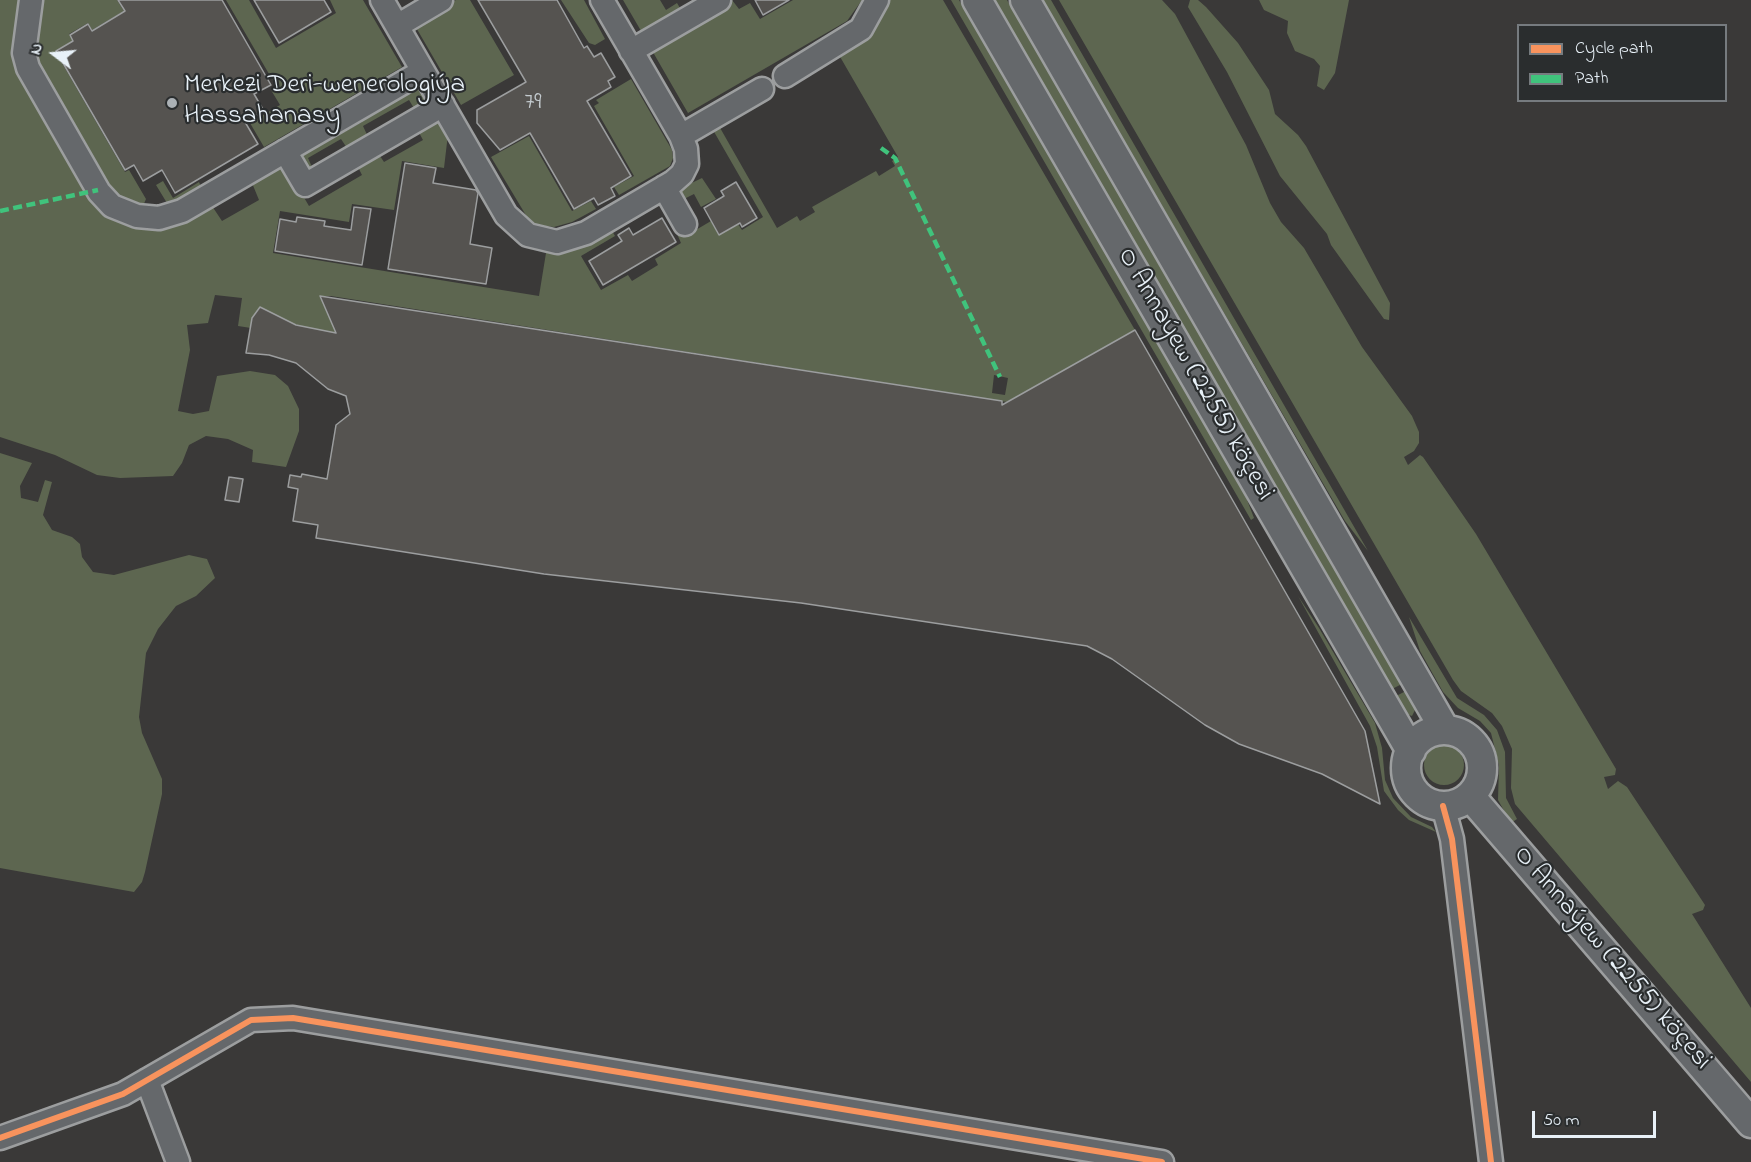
<!DOCTYPE html>
<html>
<head>
<meta charset="utf-8">
<style>
  body { margin:0 }
  #map { position:relative; width:1751px; height:1162px; overflow:hidden; background:#3a3938; font-family:"Indie Flower",sans-serif }
  canvas { display:block }
  .legend { position:absolute; left:1517px; top:24px; width:210px; height:78px; box-sizing:border-box; background:#2a2d2e; border:2px solid #767b7f; margin:0; padding:8px 10px; list-style:none; font-size:18px; color:#e8f1f8 }
  .legend li { display:flex; align-items:center; gap:12px; height:30px }
  .legend b { width:30px; border:2px solid #767b7f }
  .north { position:absolute; left:24px; top:24px; width:60px; height:60px; -webkit-text-stroke:4px #2a2d2e; paint-order:stroke; rotate:286deg; font-size:16px; font-weight:700; line-height:24px; text-align:center; color:#e8f1f8 }
  .north::after { content:''; display:block; margin:auto; width:21px; height:27px; background:#e8f1f8; clip-path:polygon(50% 0,100% 100%,50% 72%,0 100%) }
  .scale { position:absolute; left:1532px; top:1111px; width:124px; height:27px; box-sizing:border-box; border:3px solid #e8f1f8; border-top:0; padding-left:8px; font-size:18px; line-height:21px; white-space:nowrap; color:#e8f1f8; -webkit-text-stroke:4px #2a2d2e; paint-order:stroke }
</style>
</head>
<body>
<div id="map">
<canvas width="1751" height="1162"></canvas>
<ul class="legend">
<li><b style="height:8px;background:#f8935d"></b>Cycle path</li>
<li><b style="height:8px;background:#40c37c"></b>Path</li>
</ul>
<div class="north">N</div>
<div class="scale">50 m</div>
</div>
<script>
const ctx = document.querySelector('canvas').getContext('2d');
ctx.lineJoin = 'round';
function paint(path, color) {
  ctx.fillStyle = color;
  ctx.fill(path, 'evenodd');
}
function poly(rows) {
  const path = new Path2D();
  for (const r of rows) {
    if (r.length === 3) {
      path.moveTo(r[0] + r[2], r[1]);
      path.arc(r[0], r[1], r[2], 0, 2 * Math.PI);
      continue;
    }
    path.moveTo(r[0], r[1]);
    for (let i = 2; i < r.length; i += 2) path.lineTo(r[i], r[i + 1]);
  }
  return path;
}
function trace(path, color, width, dash) {
  ctx.strokeStyle = color;
  ctx.lineWidth = width;
  ctx.lineCap = dash ? 'butt' : 'round';
  ctx.setLineDash(dash || []);
  ctx.stroke(path);
}
function drawText(font, color, halo, rows, align = 'center') {
  ctx.font = font + ' "Indie Flower",sans-serif';
  ctx.lineWidth = 4.5;
  ctx.setLineDash([]);
  ctx.textBaseline = 'middle';
  ctx.strokeStyle = halo;
  ctx.fillStyle = color;
  for (const [text, x, y, turn = 0] of rows) {
    ctx.save();
    ctx.translate(x, y);
    ctx.rotate((+turn || 0) * Math.PI / 180);
    ctx.textAlign = isNaN(turn) ? turn : align;
    if (halo) ctx.strokeText(text, 0, 0);
    ctx.fillText(text, 0, 0);
    ctx.restore();
  }
}
paint(poly([
  [0,0,22,0,16,37,104,211,212,206,222,221,259,200,252,183,278,165,286,167,309,206,362,175,357,165,378,153,384,162,423,140,417,129,438,120,448,134,444,168,402,161,394,210,352,204,349,222,280,211,273,253,539,296,546,253,574,249,611,229,615,236,581,256,601,290,628,275,632,281,658,265,655,259,681,243,677,234,681,232,684,237,711,221,719,235,738,224,742,230,763,217,713,130,719,126,777,228,797,216,800,221,815,212,812,207,876,171,879,176,895,166,892,161,898,157,839,55,870,33,887,0,943,0,1135,330,1007,402,331,296,320,296,363,339,296,325,260,307,252,318,251,328,238,326,242,298,215,295,208,323,187,325,190,350,178,411,193,414,209,411,217,376,250,371,275,375,288,386,299,409,299,431,286,467,252,462,253,450,228,439,206,436,189,445,182,463,173,476,120,478,97,475,55,455,0,437],
  [994,375,1008,378,1005,395,992,393],
  [38,0,117,0,124,11,92,30,88,23,69,34,73,41,55,51,125,172,129,170,146,199,143,206,116,199,34,64],
  [226,0,249,0,276,48,336,13,330,0,363,0,402,67,264,147,250,123,280,105,271,90,276,86],
  [456,0,470,0,514,75,461,105,414,24],
  [561,0,584,0,605,39,595,45,589,43],
  [623,0,660,0,666,10,677,3,683,13,644,36],
  [732,0,739,9,750,3,760,19,793,0,862,0,847,21,688,113,650,47],
  [951,0,959,0,1142,316,1244,492,1254,518,1251,520],
  [995,0,1007,0,1402,684,1392,689],
  [1042,0,1051,0,1368,551,1345,521],
  [1059,0,1162,0,1175,14,1246,145,1270,203,1281,222,1304,248,1362,347,1412,416,1419,432,1419,443,1414,451,1404,457,1408,465,1420,455,1423,457,1476,534,1616,769,1615,775,1604,777,1608,789,1618,781,1627,787,1705,905,1703,910,1692,914,1751,1008,1751,1082,1515,804,1511,788,1512,749,1502,726,1492,713,1461,691,1453,680],
  [1190,0,1198,0,1206,7,1238,43,1269,90,1275,114,1298,135,1306,146,1390,303,1389,320,1384,319,1331,245,1327,234,1280,176,1227,72,1188,7],
  [1259,0,1349,0,1335,73,1324,90,1317,86,1320,66,1314,59,1295,51,1287,33,1288,21,1264,10],
  [631,79,672,150,673,158,670,166,619,195,614,187,634,176,594,106,599,103,596,100],
  [418,86,422,87,427,97,424,105,415,110,409,100,363,126,369,139,349,151,341,139,308,158,312,167,311,173,295,155,335,132,337,136,362,122,360,117],
  [529,136,572,211,591,201,596,209,572,222,554,227,537,225,527,217,491,157],
  [702,178,716,199,701,207,694,194,680,201,675,191],
  [163,181,173,198,199,182,202,189,170,208,156,185],
  [0,453,32,463,20,486,21,498,38,502,45,480,52,482,43,515,52,530,72,537,80,544,82,557,93,572,114,575,189,555,207,559,215,578,196,596,176,606,158,629,146,653,139,717,142,733,162,779,162,794,145,872,142,882,134,892,0,868],
  [1298,596,1319,628,1375,723,1382,748,1385,780,1393,798,1411,817,1432,827,1436,832,1409,820,1398,810,1384,791,1377,747,1370,726],
  [1409,617,1457,698,1484,715,1497,730,1505,752,1506,798,1517,819,1511,823,1498,800,1499,765,1491,733,1480,721,1458,708,1443,692,1420,651],
  [1406,691,1416,708,1412,716,1406,714,1396,696],
  [1444,765,20]
]), '#5d6650');
const building = poly([
  [118,0,222,0,271,85,254,94,264,111,245,122,258,144,175,193,162,170,143,181,134,165,125,170,56,51,73,41,70,35,88,24,92,31,125,11,118,0],
  [254,0,324,0,331,12,279,43,254,0],
  [478,0,557,0,584,48,587,46,594,57,601,53,615,77,608,81,611,87,587,101,631,176,611,188,615,196,598,205,594,198,574,209,530,133,500,150,477,123,477,110,526,82,478,0],
  [755,0,789,0,763,15,755,0],
  [405,163,436,168,433,183,476,190,478,193,470,244,492,248,486,284,388,269,405,163],
  [736,182,757,218,742,227,740,223,719,235,704,208,724,196,721,191,736,182],
  [354,207,371,209,362,265,275,251,280,219,296,222,297,217,325,221,324,226,351,230,354,207],
  [662,218,676,242,603,285,589,261,622,241,618,235,629,228,633,235,662,218],
  [320,296,1002,401,1002,405,1135,330,1365,731,1380,804,1322,774,1239,744,1205,725,1112,659,1087,646,801,603,544,574,316,538,318,525,293,521,298,489,288,487,290,475,301,477,302,474,327,479,336,425,350,414,346,396,328,389,296,363,269,355,246,353,252,318,260,307,296,325,336,333,320,296],
  [229,477,243,479,239,502,225,500,229,477]
]);
paint(building, '#555350');
trace(building, '#9c9e9f', 1.5);
const minor = poly([
  [31,0,24,53,28,68,99,192,112,206,137,216,159,218,182,211,423,71],
  [382,0,506,215,528,235,557,242,586,233,673,182,682,174,687,164,686,149,681,136,602,0],
  [397,26,441,0],
  [631,51,719,0],
  [785,76,861,29,877,0],
  [681,136,762,89],
  [285,151,305,185,443,105],
  [664,187,685,224],
  [1443,806,1452,839,1491,1162],
  [147,1080,178,1162],
  [0,1138,123,1094,251,1020,293,1018,1162,1162]
]);
const major = poly([
  [977,0,1411,751],
  [1025,0,1445,730],
  [1444,768,38],
  [1470,796,1751,1123]
]);
trace(minor, '#9c9e9f', 27);
trace(major, '#9c9e9f', 33);
trace(minor, '#65686b', 22);
trace(major, '#65686b', 28);
trace(poly([
  [881,148,895,158,1000,377],
  [0,211,98,190]
]), '#40c37c', 4.5, [9, 4.5]);
trace(poly([
  [1443,806,1452,839,1491,1162],
  [0,1138,123,1094,251,1020,293,1018,1162,1162]
]), '#f8935d', 6);
for (const [x, y, r, color] of [
  [172,103,6,"#abb1b5"]
]) {
  const dot = new Path2D();
  dot.arc(x, y, r, 0, 2 * Math.PI);
  ctx.fillStyle = color;
  ctx.fill(dot);
  trace(dot, '#2a2d2e', 2);
}
drawText('24px', '#c3cace', null, [
  ["79",533,104]
]);
drawText('27px', '#e8f1f8', '#2a2d2e', [
  ["Merkezi Deri-wenerologiýa",184,87],
  ["Hassahanasy",184,118]
], 'left');
drawText('27px', '#e8f1f8', '#2a2d2e', [
  ["O Annaýew (2255) köçesi",1194,375,60],
  ["O Annaýew (2255) köçesi",1611,959,49]
]);
</script>
</body>
</html>
